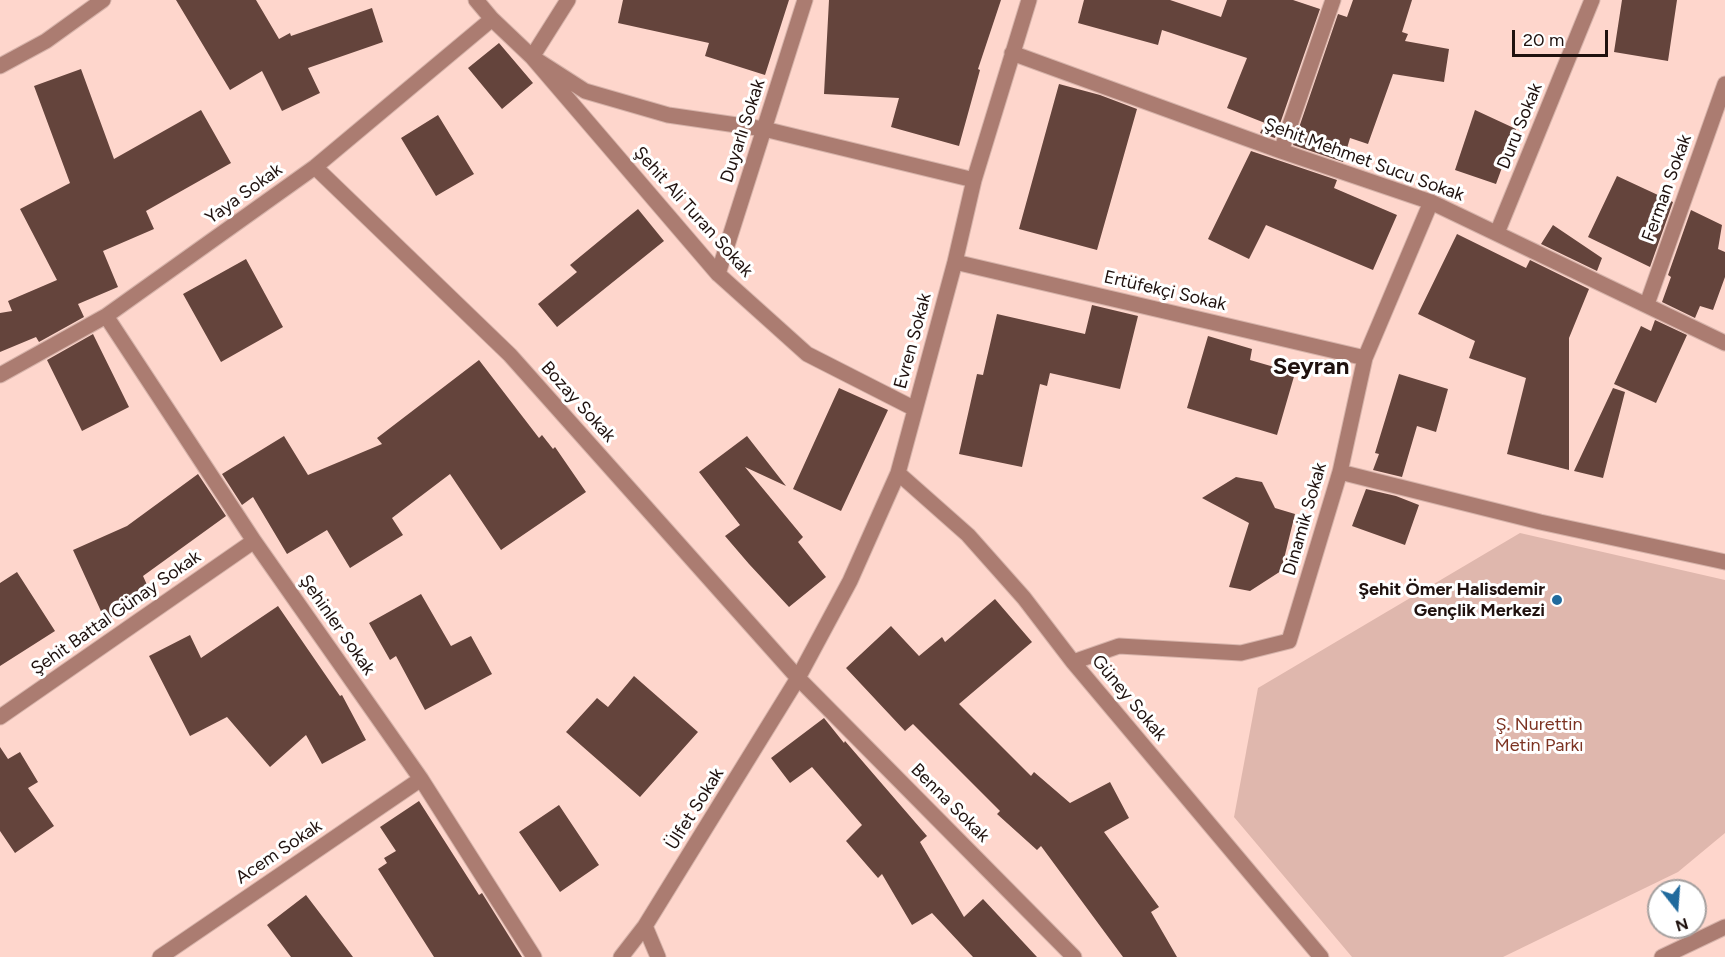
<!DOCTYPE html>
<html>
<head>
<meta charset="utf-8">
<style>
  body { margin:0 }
  #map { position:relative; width:1725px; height:957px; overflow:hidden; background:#fed6cc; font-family:Figtree,sans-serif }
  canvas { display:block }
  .north { position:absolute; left:1647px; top:879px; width:60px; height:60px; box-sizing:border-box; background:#fff; border:2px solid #a5a09f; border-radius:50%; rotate:163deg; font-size:16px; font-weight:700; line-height:24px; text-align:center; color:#1f110e }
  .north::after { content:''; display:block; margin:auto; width:21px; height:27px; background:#206a9d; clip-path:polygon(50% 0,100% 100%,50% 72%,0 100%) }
  .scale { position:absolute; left:1512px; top:30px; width:96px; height:27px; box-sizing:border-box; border:3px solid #1f110e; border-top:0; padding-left:8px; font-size:18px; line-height:21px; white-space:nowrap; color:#1f110e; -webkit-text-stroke:4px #fff; paint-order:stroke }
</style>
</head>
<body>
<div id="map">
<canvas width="1725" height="957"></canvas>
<div class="north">N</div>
<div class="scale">20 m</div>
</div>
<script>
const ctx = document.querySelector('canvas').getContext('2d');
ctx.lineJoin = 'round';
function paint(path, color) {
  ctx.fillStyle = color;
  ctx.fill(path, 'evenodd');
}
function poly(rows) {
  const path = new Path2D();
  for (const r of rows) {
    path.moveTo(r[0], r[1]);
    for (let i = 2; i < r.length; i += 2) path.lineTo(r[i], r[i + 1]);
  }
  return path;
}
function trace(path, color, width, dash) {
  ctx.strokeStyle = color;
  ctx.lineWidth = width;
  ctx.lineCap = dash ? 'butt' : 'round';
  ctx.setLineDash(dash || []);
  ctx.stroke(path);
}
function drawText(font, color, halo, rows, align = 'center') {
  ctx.font = font + ' Figtree,sans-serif';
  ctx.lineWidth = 6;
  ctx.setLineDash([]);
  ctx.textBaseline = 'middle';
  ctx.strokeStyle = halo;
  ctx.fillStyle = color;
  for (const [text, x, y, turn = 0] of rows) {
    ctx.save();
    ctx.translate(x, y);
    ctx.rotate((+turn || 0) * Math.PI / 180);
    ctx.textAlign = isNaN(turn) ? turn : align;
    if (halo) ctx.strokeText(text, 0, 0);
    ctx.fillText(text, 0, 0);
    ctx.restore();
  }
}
paint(poly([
  [1520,533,1725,580,1725,833,1678,872,1503,957,1352,957,1234,817,1258,688]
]), '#dfb7ad');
paint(poly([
  [176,0,256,0,279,39,290,33,291,36,372,8,383,42,308,68,320,93,282,111,262,71,230,90],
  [623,0,789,0,765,75,705,56,709,43,618,23],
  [829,0,1001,0,978,69,980,70,959,146,891,127,899,98,824,94],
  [1084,0,1170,0,1221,17,1227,0,1293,0,1320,9,1275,138,1260,133,1265,123,1227,108,1247,58,1162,30,1158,45,1078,23],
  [1353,0,1412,0,1402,32,1408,34,1405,41,1449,49,1444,82,1393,74,1368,144,1350,138,1343,162,1293,145,1338,14,1347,17],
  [1622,0,1677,0,1668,61,1614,52],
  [499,43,533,83,502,109,468,68],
  [81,69,114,159,201,110,231,163,146,211,154,229,103,251,118,287,78,304,84,317,39,342,36,337,0,352,0,313,12,311,8,301,57,280,20,209,70,183,34,86],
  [1059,84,1100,95,1137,109,1097,250,1019,229],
  [1475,110,1516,129,1496,184,1455,170],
  [438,115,474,174,436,196,401,138],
  [1251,151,1337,180,1334,188,1397,215,1373,270,1266,225,1249,259,1208,239],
  [1617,176,1673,202,1650,267,1588,237],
  [638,209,664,241,557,327,538,304,577,272,570,265],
  [1691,210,1722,225,1718,249,1725,252,1725,277,1713,310,1700,306,1695,318,1662,302,1671,277,1668,275],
  [1553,225,1602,258,1597,271,1541,244],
  [1457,234,1526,268,1530,260,1589,289,1569,338,1569,470,1507,454,1526,378,1469,358,1475,341,1418,314],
  [246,259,283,327,221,362,183,294],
  [1092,305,1138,316,1120,389,1050,373,1047,386,1040,384,1022,467,959,454,977,374,983,375,997,314,1085,334],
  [1655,320,1687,335,1656,403,1614,384,1641,326,1651,331],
  [93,334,129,407,82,431,47,360],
  [1208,336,1252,349,1250,360,1295,373,1277,435,1187,408],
  [479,360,539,438,542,435,553,449,555,447,586,492,501,550,450,474,392,518,403,535,350,568,327,530,287,554,253,497,242,505,222,474,284,436,308,475,382,444,377,438],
  [1399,374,1448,389,1436,432,1417,426,1402,477,1373,470,1379,454,1375,453],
  [839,388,888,410,841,511,793,489],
  [1613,388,1625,392,1603,478,1574,471],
  [747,436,786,486,745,467,803,537,798,542,826,577,789,607,749,564,725,536,740,525,699,472],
  [198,474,226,516,143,576,153,598,105,620,73,550,127,526],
  [1236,477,1262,482,1275,508,1295,514,1281,571,1250,591,1229,587,1249,523,1202,498],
  [1366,489,1396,496,1419,505,1405,545,1352,526],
  [17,572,55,631,0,666,0,583],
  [421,594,451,646,471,636,492,674,425,710,396,656,390,660,369,623],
  [995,599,1032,642,959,704,1031,776,1034,772,1070,803,1110,782,1129,818,1104,832,1159,907,1151,912,1177,957,1123,957,1041,846,1037,850,997,814,1000,811,913,724,905,731,846,668,891,626,919,656,942,637,945,642],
  [278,606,340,696,342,695,366,740,322,764,306,735,270,767,227,717,190,736,149,656,190,635,201,658],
  [634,676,698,732,640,797,566,732,597,698,608,707],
  [824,718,844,743,845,741,927,836,920,842,964,917,983,899,1037,957,973,957,932,913,912,925,882,874,878,878,846,841,862,825,812,767,790,783,771,758],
  [0,747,8,759,20,752,38,782,28,788,54,826,15,853,0,831],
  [419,801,479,895,482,893,522,957,434,957,378,869,387,863,384,858,396,851,380,827],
  [559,805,599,865,560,892,519,832],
  [306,895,322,916,353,957,291,957,267,925]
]), '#64443c');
const minor = poly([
  [476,0,492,19,532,57,718,274,807,354,915,409],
  [568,0,532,57,585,91,668,115,764,129,974,180],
  [1012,53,1281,151,1431,202,1725,343],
  [0,66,46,41,103,0],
  [1281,151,1333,0],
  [315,167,510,355,798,678,1074,957],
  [1497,233,1592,0],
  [955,262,1365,358],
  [718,274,805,0],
  [1647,304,1725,84],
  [106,316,254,541,421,779,534,957],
  [0,375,106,316,315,167,492,19],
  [1340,472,1540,522,1725,562],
  [898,473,968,535,1024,598,1073,662,1321,957],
  [1073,662,1119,646,1241,653,1289,641,1340,472,1365,358,1431,202],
  [0,717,254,541],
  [645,926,658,957],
  [160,957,421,779],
  [621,957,645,926,798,678,850,581,898,473,955,262,974,180,1029,0],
  [1662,957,1725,927]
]);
trace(minor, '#d6b3aa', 17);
trace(minor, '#ab7c71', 15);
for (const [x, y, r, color] of [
  [1557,600,6,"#206a9d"]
]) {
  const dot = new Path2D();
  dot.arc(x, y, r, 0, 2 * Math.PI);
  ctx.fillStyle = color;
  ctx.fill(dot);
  trace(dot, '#fff', 2);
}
drawText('18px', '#1f110e', '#fff', [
  ["Duru Sokak",1520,126,-68],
  ["Duyarlı Sokak",743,131,-72],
  ["Şehit Mehmet Sucu Sokak",1364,160,20],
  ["Ferman Sokak",1667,188,-70],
  ["Yaya Sokak",244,194,-36],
  ["Şehit Ali Turan Sokak",693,212,48],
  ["Ertüfekçi Sokak",1165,291,13],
  ["Evren Sokak",913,341,-75],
  ["Bozay Sokak",578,402,48],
  ["Dinamik Sokak",1305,519,-74],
  ["Şehit Battal Günay Sokak",116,613,-35],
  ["Şehinler Sokak",337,625,55],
  ["Güney Sokak",1129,698,50],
  ["Benna Sokak",950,803,45],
  ["Ülfet Sokak",695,809,-58],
  ["Acem Sokak",279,852,-34]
]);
drawText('bold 18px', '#1f110e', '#fff', [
  ["Şehit Ömer Halisdemir",1545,590],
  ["Gençlik Merkezi",1545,611]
], 'right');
drawText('18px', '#7c3322', '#fff', [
  ["Ş. Nurettin",1539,725],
  ["Metin Parkı",1539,746]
]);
drawText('bold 24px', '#1f110e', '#fff', [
  ["Seyran",1311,367]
]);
</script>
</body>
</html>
